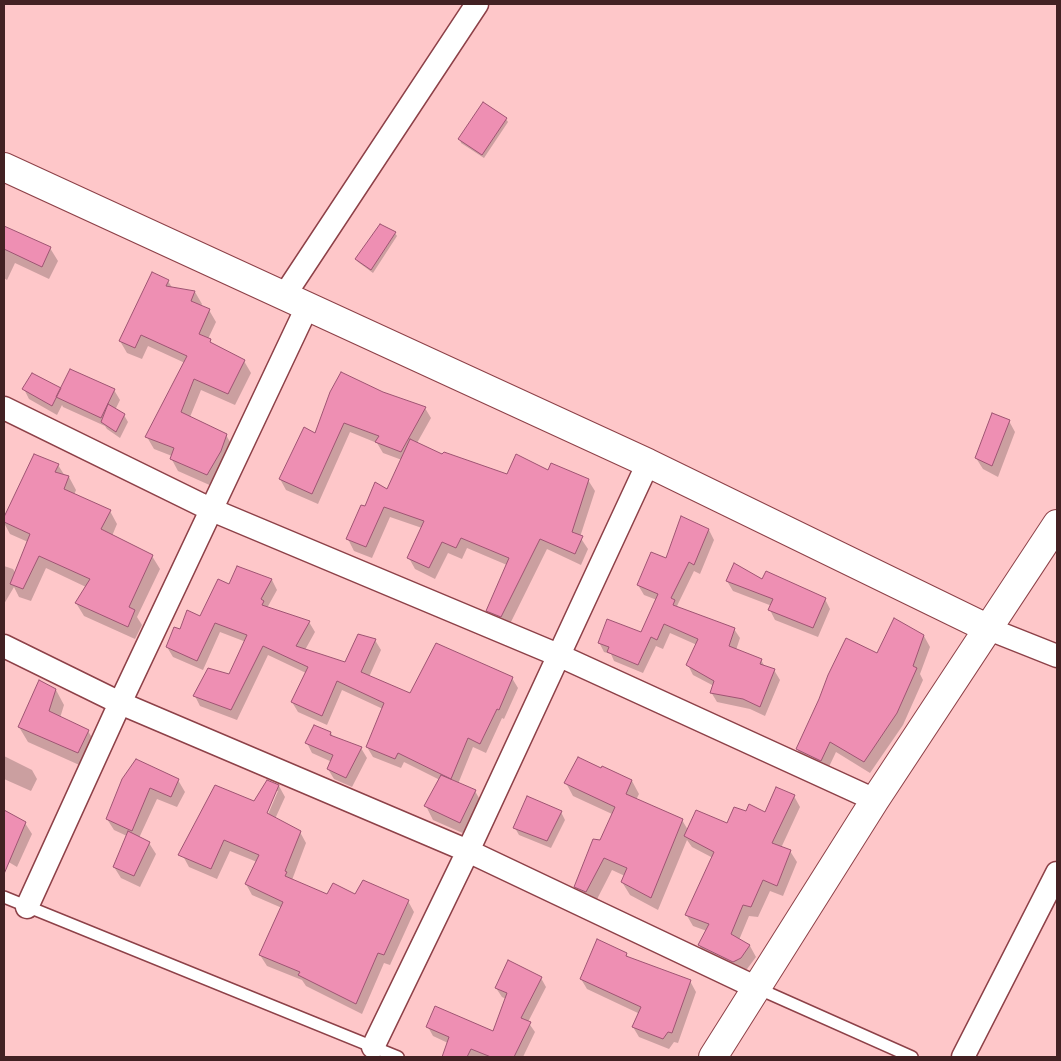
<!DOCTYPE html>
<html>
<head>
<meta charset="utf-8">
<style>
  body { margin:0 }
  #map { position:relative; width:1061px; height:1061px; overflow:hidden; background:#fec7c9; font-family:"Noto Serif",serif }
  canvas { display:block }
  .frame { position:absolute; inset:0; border:5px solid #422123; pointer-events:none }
</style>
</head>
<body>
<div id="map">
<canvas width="1061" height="1061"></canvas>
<div class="frame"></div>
</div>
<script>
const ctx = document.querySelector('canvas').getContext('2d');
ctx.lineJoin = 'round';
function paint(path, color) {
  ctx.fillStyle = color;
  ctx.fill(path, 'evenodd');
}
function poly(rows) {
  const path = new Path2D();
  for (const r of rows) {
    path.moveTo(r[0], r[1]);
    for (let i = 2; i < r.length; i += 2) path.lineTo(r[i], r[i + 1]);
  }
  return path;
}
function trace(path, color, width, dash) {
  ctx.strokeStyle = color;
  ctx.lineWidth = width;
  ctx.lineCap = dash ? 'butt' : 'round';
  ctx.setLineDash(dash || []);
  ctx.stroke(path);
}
paint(poly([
  [506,119,508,122,484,158,461,143,460,139],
  [4,228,50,248,58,261,49,279,15,263,7,280,4,278],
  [395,233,397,236,373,273,358,262,356,259],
  [168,281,173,289,195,292,202,304,201,306,209,310,216,322,208,339,213,345,244,361,251,373,235,405,201,390,190,417,226,435,233,447,214,487,178,471,171,458,172,456,154,449,147,437,185,363,148,346,142,359,127,353,120,341],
  [24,389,114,390,120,400,115,410,124,415,128,422,120,438,107,429,105,426,63,407,62,405,57,415,29,399],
  [383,393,425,408,431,418,417,443,443,456,508,476,549,471,588,480,595,491,580,537,588,549,581,565,547,549,508,628,494,622,488,611,507,565,467,548,462,559,448,553,435,579,415,569,409,558,422,528,390,517,372,558,354,551,348,539,365,508,388,491,402,460,383,453,377,443,350,432,318,504,286,490,280,479,315,434],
  [1009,421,1015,432,998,477,983,469,976,458],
  [34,456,58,465,65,476,69,477,76,490,74,495,110,511,117,524,112,536,152,556,160,569,137,617,142,625,135,639,84,616,76,603,86,587,46,568,31,601,19,597,14,587,4,604,4,566,13,569,16,574,28,542,10,534,4,523,4,519],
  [682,518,709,530,714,540,700,574,694,571,677,606,679,609,734,629,740,638,736,650,761,660,765,667,774,670,780,680,765,716,750,709,717,702,711,692,714,686,693,675,688,665,697,645,670,633,663,649,656,646,643,673,614,661,611,654,604,652,599,642,641,634,657,600,644,595,638,585,666,560],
  [238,568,272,580,277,590,267,608,309,622,315,632,305,650,346,664,375,640,381,650,369,677,411,695,512,678,518,688,504,719,502,718,486,753,473,747,458,784,475,791,483,805,467,835,433,820,426,806,440,780,404,762,401,768,373,757,367,747,383,709,342,690,327,725,298,712,292,702,306,673,268,655,237,720,200,706,195,696,230,676,246,642,220,632,203,670,173,657,167,647,201,617,230,586],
  [727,581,763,581,825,599,830,609,818,637,775,620,770,610,772,606,733,591],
  [924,636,930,647,920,674,923,680,903,725,870,773,836,752,827,771,804,760,797,749,877,654],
  [56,690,64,705,60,718,88,731,97,746,86,768,28,742,19,727],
  [331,733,333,737,361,748,367,758,352,787,334,779,328,769,332,762,312,753,307,743],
  [4,756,32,770,37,779,31,791,4,779],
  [123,780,178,780,185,792,177,807,157,799,139,838,149,843,156,854,140,887,121,878,114,867,127,836,114,830,107,819],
  [267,781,279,786,285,797,275,819,300,832,306,843,292,880,328,895,356,896,408,901,414,912,390,965,384,963,362,1014,306,986,302,980,267,966,260,955,282,908,252,895,246,884,257,862,230,851,217,879,189,867,183,856,255,803],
  [275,791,278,791,266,819,263,818],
  [632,781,639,794,636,800,682,820,688,830,727,824,746,812,765,814,794,796,800,807,781,848,790,851,797,862,783,896,770,891,758,917,749,916,739,940,750,946,756,957,747,969,740,973,706,957,699,945,707,931,693,926,686,914,713,858,692,847,687,840,658,910,630,895,622,882,625,876,612,870,594,905,583,900,575,887,601,841,612,814,573,796,566,783],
  [4,811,25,823,32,834,17,867,7,861,4,869],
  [561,812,565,820,551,848,519,835,515,828],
  [626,954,629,958,690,981,696,992,678,1043,674,1042,669,1049,639,1037,633,1027,640,1014,587,989,581,979],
  [541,978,546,987,528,1022,535,1032,523,1057,443,1057,448,1043,433,1036,428,1027,494,1032,506,999,502,997,496,988]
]), '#0003');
const building = poly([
  [483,102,507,118,482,155,458,139,483,102],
  [380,224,396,232,371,270,355,259,380,224],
  [4,226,51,247,42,267,4,249,4,226],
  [152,272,169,280,166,286,195,291,191,301,210,309,199,334,211,339,210,342,245,360,228,394,194,379,181,412,227,434,221,451,207,475,170,459,174,448,145,437,187,356,141,335,135,348,119,341,152,272],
  [70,369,115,389,101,418,56,397,70,369],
  [341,372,383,392,426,407,401,452,375,442,379,436,344,423,312,494,279,479,304,427,315,433,330,392,341,372],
  [32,373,61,388,52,406,22,389,32,373],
  [108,404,125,414,116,432,101,422,108,404],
  [992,413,1010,420,992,466,975,458,992,413],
  [410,439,442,454,444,452,507,474,516,454,548,470,551,463,589,479,572,532,583,536,575,554,540,539,501,617,486,611,509,558,461,538,456,548,442,542,429,568,407,558,424,521,384,507,366,547,346,539,361,505,365,506,375,482,387,489,410,439],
  [34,454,59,464,55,472,69,476,64,489,111,510,101,529,153,555,129,607,135,610,128,627,75,603,90,579,39,556,23,589,10,584,30,534,4,522,4,517,34,454],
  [681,516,709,529,694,565,689,562,671,598,675,600,673,605,735,628,729,646,762,659,760,664,775,669,760,707,743,699,710,693,714,681,686,665,698,639,664,624,657,640,651,637,638,665,607,652,609,647,598,643,607,619,641,632,658,594,637,585,651,552,666,558,681,516],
  [734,563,762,579,766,571,826,598,813,628,768,610,773,599,726,581,734,563],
  [237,566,272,579,261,599,264,601,262,605,310,621,296,646,345,662,358,634,376,639,361,672,410,693,436,643,513,677,499,710,497,709,480,744,468,738,451,779,398,753,395,759,366,747,384,703,337,681,322,716,291,702,308,667,263,646,231,710,193,696,208,668,229,674,247,635,215,623,197,661,166,647,174,627,180,629,187,610,200,616,218,579,229,584,237,566],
  [894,618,924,635,913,666,917,668,897,713,864,762,830,742,821,761,796,749,819,699,828,675,846,638,877,653,894,618],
  [39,680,56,689,49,711,89,730,78,753,18,727,39,680],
  [314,725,331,732,330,735,362,747,346,778,327,769,333,755,305,743,314,725],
  [578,757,601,768,602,766,632,780,626,794,683,819,651,898,621,882,627,868,604,858,586,892,574,887,593,839,600,840,615,807,564,783,578,757],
  [136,759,179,779,171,797,150,788,132,831,106,819,122,779,136,759],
  [441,775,476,790,460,823,424,806,441,775],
  [267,780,279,785,267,813,301,831,285,871,287,872,285,876,327,894,333,883,355,894,363,880,409,900,384,955,378,953,356,1004,298,975,300,972,259,955,283,902,245,884,259,855,224,840,211,869,178,855,215,785,254,801,267,780],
  [776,787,795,795,772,843,791,850,777,886,763,880,751,907,743,905,731,934,750,945,741,958,733,962,698,945,709,924,685,915,714,852,684,836,696,810,727,823,734,807,746,811,749,804,765,812,776,787],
  [527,796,562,811,547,841,513,828,527,796],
  [4,810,26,822,4,874,4,810],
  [128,831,150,842,134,876,113,867,128,831],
  [597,939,627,953,626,956,691,980,672,1033,668,1032,663,1039,632,1027,641,1007,580,979,597,939],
  [508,960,542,977,521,1018,531,1022,514,1057,491,1057,471,1049,467,1057,442,1057,449,1037,426,1027,435,1006,493,1031,507,993,495,988,508,960]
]);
paint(building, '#ee8fb3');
trace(building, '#9e5472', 1);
const lane = poly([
  [4,897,398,1057],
  [757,988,912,1057]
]);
const street = poly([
  [284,296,477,4],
  [4,408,212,510,558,655,875,800],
  [989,629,1057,656],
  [4,646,120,703,468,851,757,988],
  [27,907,120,703,307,307],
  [373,1047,468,851,648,463],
  [963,1057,1057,873]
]);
const secondary = poly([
  [4,167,648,463,989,629],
  [713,1057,875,800,1057,524]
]);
trace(lane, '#8d4148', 14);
trace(street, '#8d4148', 25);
trace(secondary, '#8d4148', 30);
trace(lane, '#fff', 11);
trace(street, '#fff', 22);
trace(secondary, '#fff', 28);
</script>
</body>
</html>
